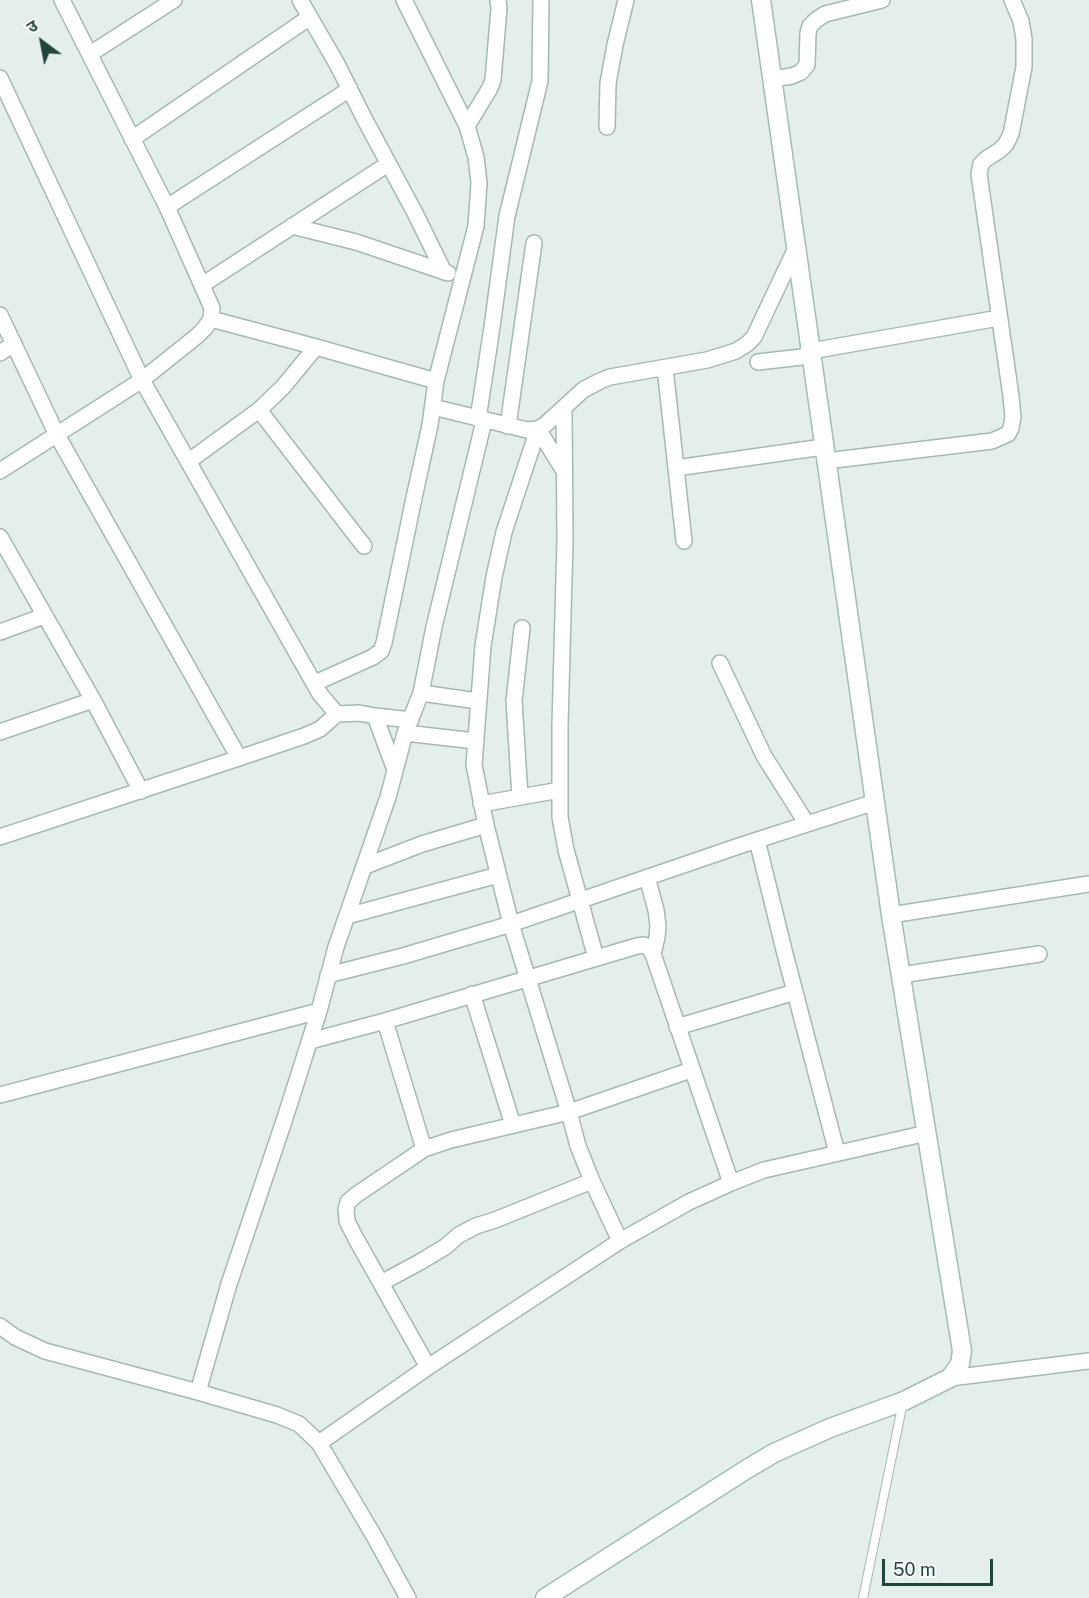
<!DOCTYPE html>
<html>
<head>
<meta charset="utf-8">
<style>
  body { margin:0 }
  #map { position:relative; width:1089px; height:1598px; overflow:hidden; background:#e4efeb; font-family:"Public Sans","Noto Sans Devanagari",sans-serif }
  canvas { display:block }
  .north { position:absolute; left:12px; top:12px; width:60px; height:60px; -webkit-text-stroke:4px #f6fbf9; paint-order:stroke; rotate:328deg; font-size:16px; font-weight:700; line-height:24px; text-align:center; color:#21443c }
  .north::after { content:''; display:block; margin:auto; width:21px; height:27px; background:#21443c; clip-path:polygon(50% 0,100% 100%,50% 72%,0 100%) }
  .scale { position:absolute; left:882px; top:1559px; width:111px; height:27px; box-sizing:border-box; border:3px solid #21443c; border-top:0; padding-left:8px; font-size:18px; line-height:21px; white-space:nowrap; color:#21443c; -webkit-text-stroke:4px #f6fbf9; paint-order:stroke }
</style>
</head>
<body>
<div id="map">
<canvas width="1089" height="1598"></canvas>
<div class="north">उ</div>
<div class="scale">50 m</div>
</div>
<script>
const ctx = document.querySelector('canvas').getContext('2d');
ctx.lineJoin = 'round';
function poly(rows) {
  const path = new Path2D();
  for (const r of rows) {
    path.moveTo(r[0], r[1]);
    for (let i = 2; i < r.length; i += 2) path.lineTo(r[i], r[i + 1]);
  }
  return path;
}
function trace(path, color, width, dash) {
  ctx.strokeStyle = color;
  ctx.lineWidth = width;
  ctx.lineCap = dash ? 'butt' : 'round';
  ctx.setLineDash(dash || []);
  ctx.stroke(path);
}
const lane = poly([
  [863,1598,903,1402]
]);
const street = poly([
  [300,0,337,64,364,118,415,213,444,272],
  [404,0,467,126],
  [90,54,174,0],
  [0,78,142,380,320,694,337,714],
  [772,79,792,76,801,72,807,65,808,33,810,26,816,20,825,14,882,0],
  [607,127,608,83,615,45,626,0],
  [132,139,310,17],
  [167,207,350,89],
  [292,226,356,242,448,273],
  [202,285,388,164],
  [0,315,57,435,239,758,0,837],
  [211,319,316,347,436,381],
  [0,353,14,344],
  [758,362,802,357,811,351,999,318],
  [665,368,684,541],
  [433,407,527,430,538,429,546,424,583,390,600,381,610,377,707,360,736,351,747,344,754,337,796,248],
  [564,408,565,541,560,725,560,817,566,850,596,958],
  [259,410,364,546],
  [478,419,492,327,507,216,540,81,541,0],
  [508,426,534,243],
  [538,429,504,532,494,577,483,646,474,765,486,825,511,924,569,1112,578,1146,592,1181,620,1241],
  [538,429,564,471],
  [189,461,259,410,283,387,316,347],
  [826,461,992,441,1008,434,1011,428,1013,417,1011,396,979,174,981,164,986,159,1000,150,1006,144,1011,134,1024,67,1024,39,1021,21,1012,0],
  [676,468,823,447],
  [0,471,142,380,197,336,205,328,211,319,212,308,167,207,62,0],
  [0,537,93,700,141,791],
  [0,632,44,616],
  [720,663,764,756,807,824],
  [315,683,373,657,381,651,384,643,414,498,430,425,436,381,476,226,479,183,476,157,467,126,490,88,493,80,499,8,498,0],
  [421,693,478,701],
  [375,716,395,770],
  [0,732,93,700],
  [405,733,475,741],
  [239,758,304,736,320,729,337,714,359,713,375,716,411,720],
  [520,797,514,701,522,628],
  [481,804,560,790],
  [757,840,784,950,837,1153],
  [365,866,422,844,486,825],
  [647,877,656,910,658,926,657,937,653,954],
  [891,915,1089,884],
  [347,916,498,875],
  [328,975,403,956,511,924,739,846,875,802],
  [901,975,1039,954],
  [472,994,513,1125],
  [385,1021,424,1149],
  [677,1027,795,992],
  [310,1041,385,1021,637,946,644,945,649,948,653,954,731,1183],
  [0,1095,319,1011],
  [381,1283,420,1262,445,1247,459,1235,476,1226,495,1220,592,1181],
  [0,1326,15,1337,45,1351,198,1392,277,1415,299,1424,319,1443,374,1536,408,1598],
  [428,1367,355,1237,347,1221,346,1209,348,1202,356,1195,424,1149,451,1140,569,1112,691,1070],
  [950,1378,1089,1361],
  [198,1392,229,1284,285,1118,319,1011,336,947,388,797,405,733,421,693,434,627,484,421],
  [319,1443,428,1367,620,1241,689,1202,731,1183,764,1170,927,1133]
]);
const secondary = poly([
  [545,1598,747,1469,774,1453,830,1428,904,1401,950,1378,960,1364,962,1351,891,915,761,0]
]);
trace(lane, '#a6b8b3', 10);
trace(street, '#a6b8b3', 18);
trace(secondary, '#a1bdb4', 21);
trace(lane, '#fff', 8);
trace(street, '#fff', 15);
trace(secondary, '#fff', 18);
</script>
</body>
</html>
